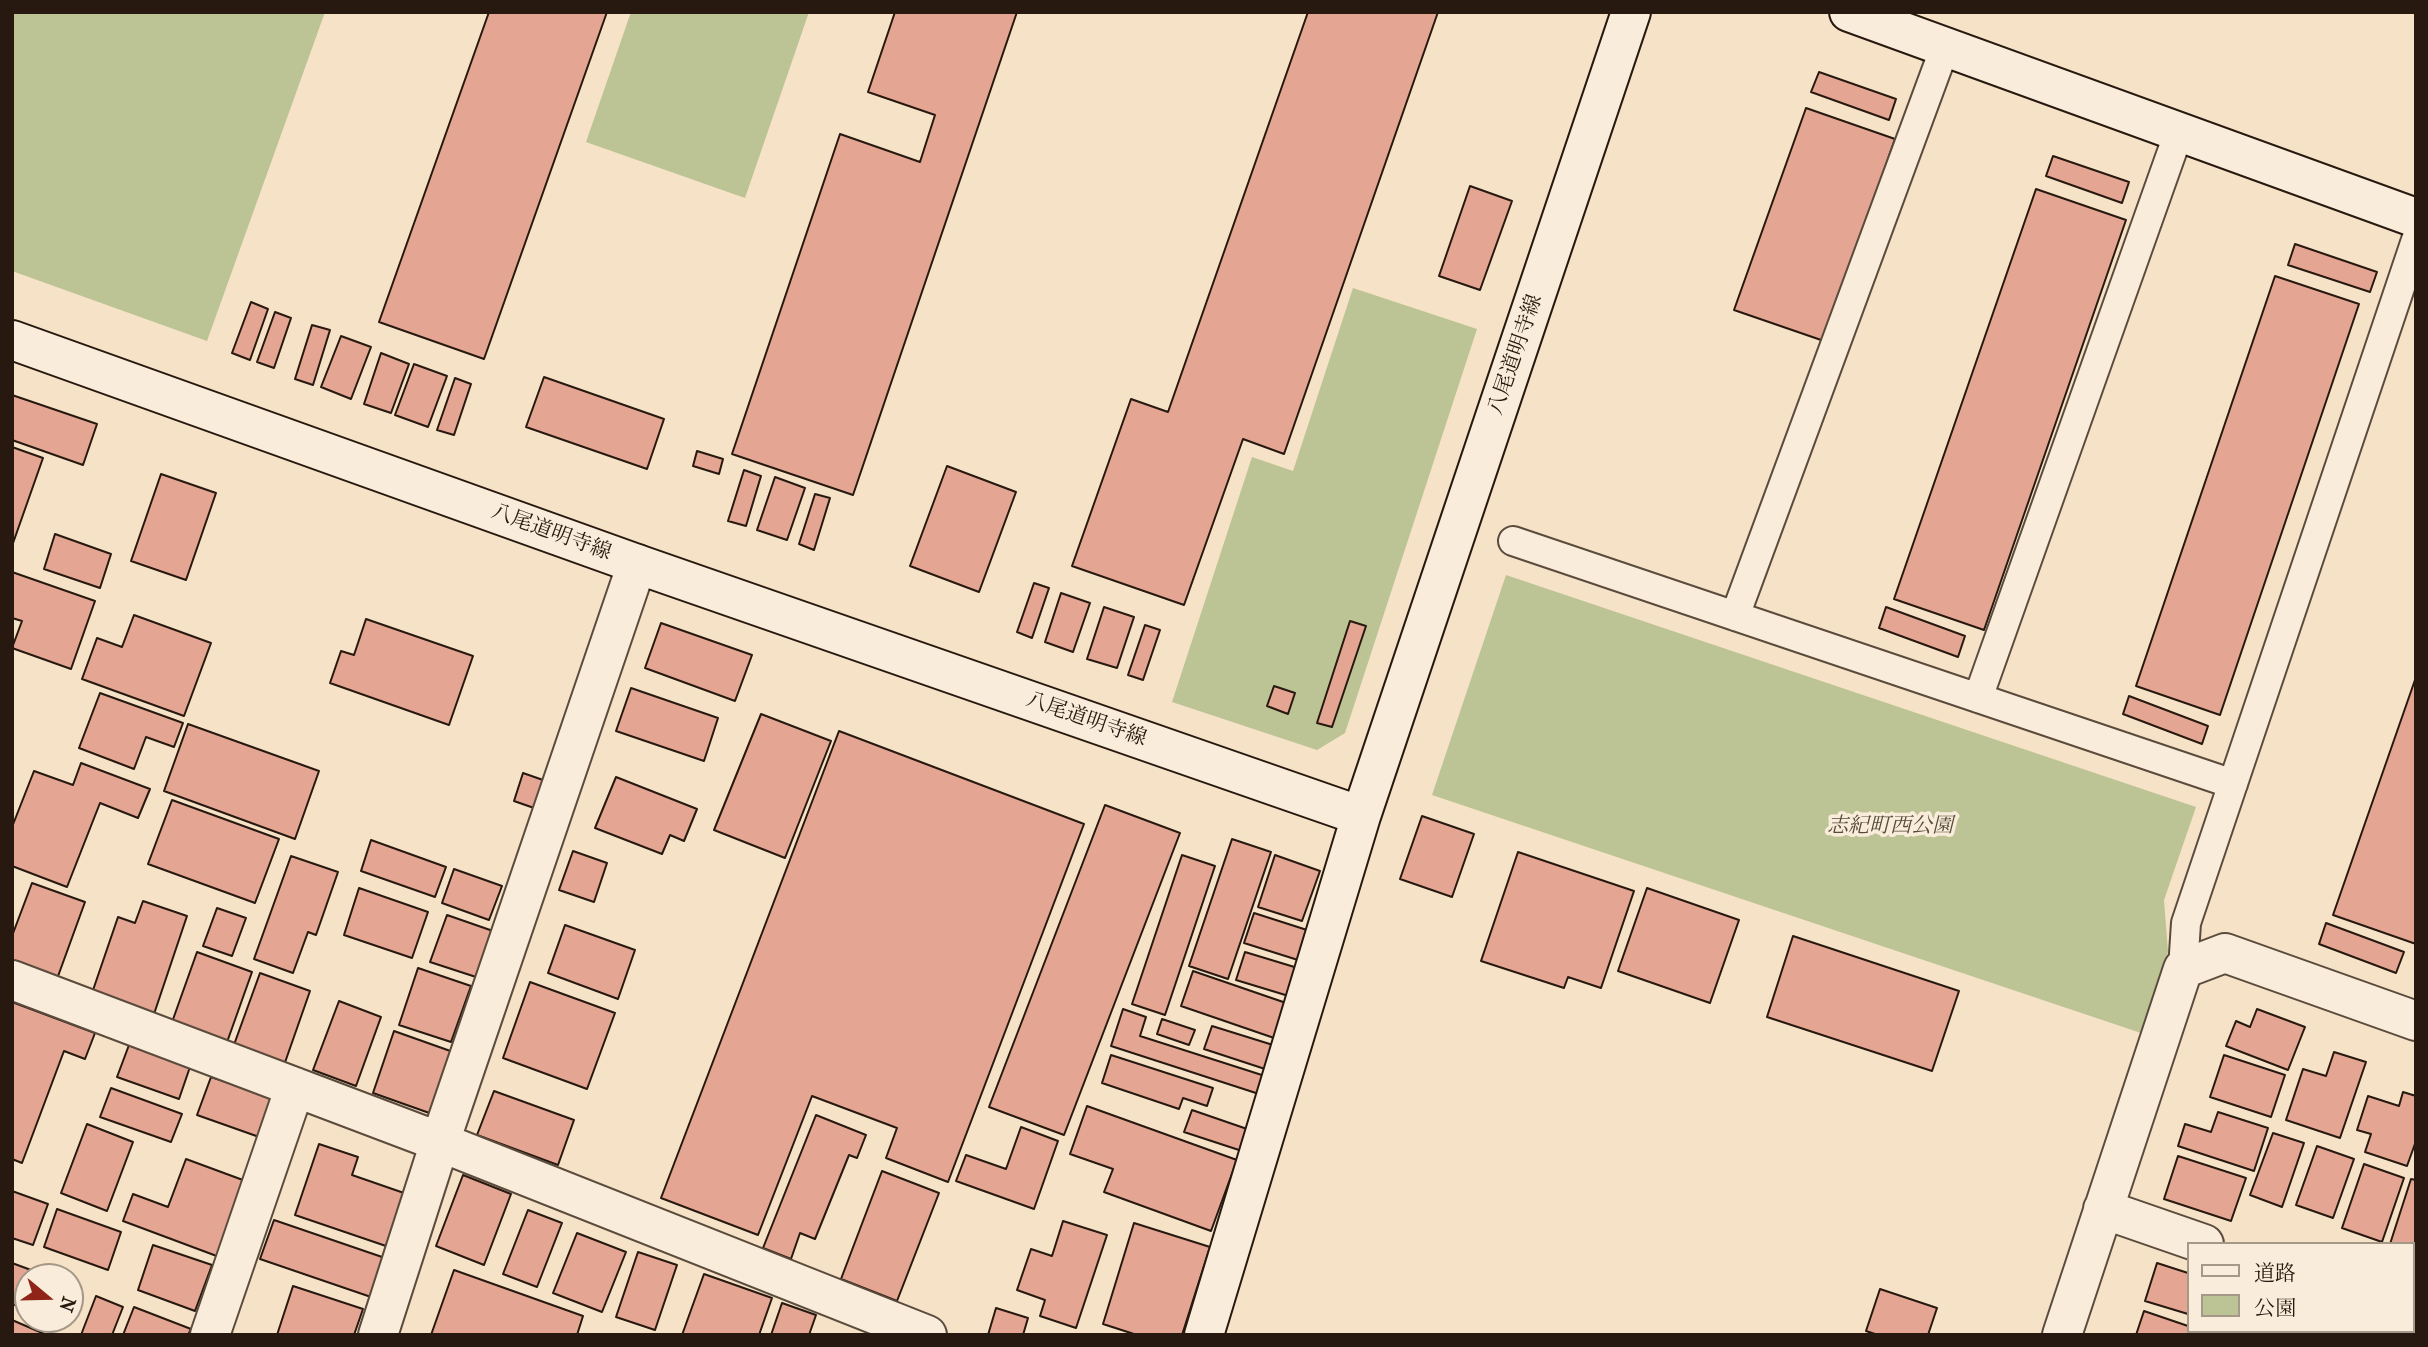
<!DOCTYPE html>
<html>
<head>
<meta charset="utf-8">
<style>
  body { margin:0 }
  #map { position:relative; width:2428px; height:1347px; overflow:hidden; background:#f6e2c6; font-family:"IM FELL French Canon","Noto Serif JP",serif }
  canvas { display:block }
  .frame { position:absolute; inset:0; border:14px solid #27190f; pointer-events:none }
  .legend { position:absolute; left:2187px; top:1242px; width:228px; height:91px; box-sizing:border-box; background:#f9ecda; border:2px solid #a59889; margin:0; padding:9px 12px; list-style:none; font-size:21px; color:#27190f }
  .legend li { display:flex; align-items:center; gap:14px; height:35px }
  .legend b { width:35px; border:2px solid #a59889 }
  .north { position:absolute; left:14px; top:1263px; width:70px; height:70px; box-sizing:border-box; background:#f9ecda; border:2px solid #a59889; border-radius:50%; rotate:109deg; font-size:19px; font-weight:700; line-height:28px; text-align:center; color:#27190f }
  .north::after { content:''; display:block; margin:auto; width:24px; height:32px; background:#8f2418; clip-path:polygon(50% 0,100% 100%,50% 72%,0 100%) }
</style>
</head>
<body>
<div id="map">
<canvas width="2428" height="1347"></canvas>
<div class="frame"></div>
<ul class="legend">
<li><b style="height:9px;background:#f9ecda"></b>道路</li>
<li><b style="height:19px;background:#bcc395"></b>公園</li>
</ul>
<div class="north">N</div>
</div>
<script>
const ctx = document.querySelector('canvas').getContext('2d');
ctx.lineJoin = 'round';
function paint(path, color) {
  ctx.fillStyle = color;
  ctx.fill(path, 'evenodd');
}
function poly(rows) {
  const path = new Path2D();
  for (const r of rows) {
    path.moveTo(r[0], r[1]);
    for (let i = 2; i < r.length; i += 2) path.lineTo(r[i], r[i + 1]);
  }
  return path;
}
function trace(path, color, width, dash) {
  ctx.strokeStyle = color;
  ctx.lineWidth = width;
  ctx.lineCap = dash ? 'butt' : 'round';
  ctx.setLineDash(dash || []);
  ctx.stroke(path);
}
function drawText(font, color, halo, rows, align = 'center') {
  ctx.font = font + ' "IM FELL French Canon","Noto Serif JP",serif';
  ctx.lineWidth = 7;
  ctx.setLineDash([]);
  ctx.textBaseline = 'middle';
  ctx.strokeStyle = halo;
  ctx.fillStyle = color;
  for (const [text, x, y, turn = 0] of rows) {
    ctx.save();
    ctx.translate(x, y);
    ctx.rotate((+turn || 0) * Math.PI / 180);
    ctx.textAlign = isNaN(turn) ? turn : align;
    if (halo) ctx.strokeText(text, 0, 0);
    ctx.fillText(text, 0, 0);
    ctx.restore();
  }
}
paint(poly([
  [12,12,325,12,207,341,12,271],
  [631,12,809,12,745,198,586,142],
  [1353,288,1477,329,1345,733,1317,750,1172,702,1252,457,1293,471],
  [1506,575,2196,807,2164,900,2168,952,2141,1033,1432,795]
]), '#bcc395');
const building = poly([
  [489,12,607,12,484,359,379,322,489,12],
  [895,12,1017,12,853,495,732,454,840,134,920,162,935,115,868,92,895,12],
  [1308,12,1438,12,1284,454,1243,439,1184,605,1072,566,1131,399,1168,412,1308,12],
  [1819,72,1896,99,1889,120,1811,92,1819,72],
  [1806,108,1895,139,1824,341,1734,310,1806,108],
  [2053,156,2129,182,2122,203,2046,176,2053,156],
  [1470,186,1512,201,1480,290,1439,276,1470,186],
  [2036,189,2126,220,1984,630,1894,599,2036,189],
  [2295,244,2377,272,2370,292,2288,265,2295,244],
  [2275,276,2359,304,2220,715,2136,686,2275,276],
  [251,302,268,309,250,360,232,353,251,302],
  [275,312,291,318,274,368,257,362,275,312],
  [312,325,330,330,313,385,295,379,312,325],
  [341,336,371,347,351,399,321,387,341,336],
  [381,353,409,364,391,413,364,404,381,353],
  [414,364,447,376,428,427,395,415,414,364],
  [544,377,664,419,647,469,526,427,544,377],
  [455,378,471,384,454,435,437,430,455,378],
  [12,395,97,424,83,465,12,440,12,395],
  [12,447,43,458,12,546,12,447],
  [697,451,723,459,719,474,693,466,697,451],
  [947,466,1016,492,979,592,910,566,947,466],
  [744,470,761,476,746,526,728,521,744,470],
  [161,474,216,493,186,580,131,561,161,474],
  [775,477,805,488,787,540,757,530,775,477],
  [815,494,830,498,814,550,799,544,815,494],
  [55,534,111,554,100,588,44,569,55,534],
  [12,572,95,601,71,669,12,648,22,621,12,618,12,572],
  [1034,583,1049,588,1032,638,1017,632,1034,583],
  [1061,593,1090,603,1073,652,1045,642,1061,593],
  [1104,607,1134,617,1117,668,1087,659,1104,607],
  [1886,607,1965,636,1958,657,1879,628,1886,607],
  [134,615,211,643,184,716,82,679,97,638,122,647,134,615],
  [366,619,473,656,449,725,330,683,341,651,354,655,366,619],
  [1350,621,1366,626,1332,727,1317,723,1350,621],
  [661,623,752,655,735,701,645,668,661,623],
  [1145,625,1160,630,1143,680,1128,675,1145,625],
  [2416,677,2416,944,2333,915,2416,677],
  [1274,686,1295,693,1288,714,1267,706,1274,686],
  [631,688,718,718,704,761,616,731,631,688],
  [100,693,183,723,174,747,146,737,134,769,79,748,100,693],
  [2129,696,2208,726,2202,744,2123,714,2129,696],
  [761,714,831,741,785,858,714,830,761,714],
  [188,724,319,771,295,839,164,791,188,724],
  [839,731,1084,824,948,1182,886,1158,897,1128,812,1096,758,1235,661,1198,839,731],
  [81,763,150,789,138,818,100,803,67,887,12,866,12,827,34,771,73,785,81,763],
  [523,773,543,780,534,808,514,801,523,773],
  [616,777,697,809,684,841,670,835,662,854,595,828,616,777],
  [172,800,279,839,255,903,148,864,172,800],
  [1105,805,1180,833,1064,1135,989,1107,1105,805],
  [1422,816,1474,834,1452,897,1400,879,1422,816],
  [1232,839,1271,852,1228,979,1189,966,1232,839],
  [371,840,446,867,435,897,361,871,371,840],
  [573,851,607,863,594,902,559,890,573,851],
  [1518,852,1634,891,1601,988,1568,977,1564,988,1481,961,1518,852],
  [1182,855,1215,866,1165,1015,1132,1004,1182,855],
  [1275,855,1320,871,1302,921,1258,907,1275,855],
  [291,856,338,872,316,935,308,932,293,973,254,959,291,856],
  [454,869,502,886,489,920,442,903,454,869],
  [32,883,85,902,57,979,12,963,12,936,32,883],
  [359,888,428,912,412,958,344,935,359,888],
  [1647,888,1739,920,1710,1003,1618,971,1647,888],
  [143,901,187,916,153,1017,91,996,118,917,135,923,143,901],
  [217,908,246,918,232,956,203,946,217,908],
  [1254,913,1307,930,1298,960,1244,943,1254,913],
  [447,915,493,931,476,977,430,962,447,915],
  [2326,923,2404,952,2396,973,2319,944,2326,923],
  [565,925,635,950,618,999,548,973,565,925],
  [1793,936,1959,991,1932,1071,1767,1017,1793,936],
  [197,952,252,972,226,1045,171,1025,197,952],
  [1245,952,1301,969,1292,997,1236,980,1245,952],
  [418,968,471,986,451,1042,399,1025,418,968],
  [1193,971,1289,1004,1277,1039,1181,1006,1193,971],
  [260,973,310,991,282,1071,231,1053,260,973],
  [530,982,615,1013,587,1089,503,1058,530,982],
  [339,1001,381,1017,356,1086,313,1070,339,1001],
  [12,1002,95,1033,85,1059,64,1051,22,1163,12,1159,12,1002],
  [1123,1009,1146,1017,1140,1036,1265,1076,1259,1094,1111,1046,1123,1009],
  [2257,1009,2305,1027,2288,1070,2226,1046,2236,1021,2250,1027,2257,1009],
  [1162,1019,1195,1030,1189,1045,1157,1034,1162,1019],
  [1212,1026,1273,1045,1265,1069,1204,1049,1212,1026],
  [394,1031,456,1053,435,1115,373,1093,394,1031],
  [129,1045,190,1067,179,1099,117,1077,129,1045],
  [2334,1052,2366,1062,2340,1138,2286,1120,2303,1069,2326,1076,2334,1052],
  [1111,1055,1213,1088,1207,1106,1183,1098,1179,1109,1102,1083,1111,1055],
  [2224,1055,2285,1075,2271,1117,2210,1097,2224,1055],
  [211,1077,275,1098,262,1138,197,1115,211,1077],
  [111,1088,182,1114,171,1142,100,1117,111,1088],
  [494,1091,574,1120,558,1165,477,1135,494,1091],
  [2403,1092,2416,1096,2416,1141,2407,1166,2365,1152,2371,1134,2357,1130,2368,1096,2399,1106,2403,1092],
  [1087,1106,1237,1160,1211,1231,1104,1192,1113,1169,1070,1154,1087,1106],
  [1192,1110,1250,1130,1242,1151,1184,1132,1192,1110],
  [2218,1112,2268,1128,2254,1171,2178,1146,2185,1124,2211,1132,2218,1112],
  [816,1115,866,1135,857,1158,849,1155,815,1239,800,1233,791,1259,763,1248,816,1115],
  [87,1124,133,1142,107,1211,61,1193,87,1124],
  [1021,1127,1058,1141,1034,1209,956,1181,966,1155,1006,1169,1021,1127],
  [2273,1133,2304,1143,2282,1207,2250,1195,2273,1133],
  [319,1144,358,1157,352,1175,404,1193,386,1246,295,1215,319,1144],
  [2317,1146,2354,1159,2333,1218,2296,1205,2317,1146],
  [2178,1156,2246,1178,2231,1221,2164,1199,2178,1156],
  [186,1159,251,1183,222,1258,123,1221,133,1194,168,1207,186,1159],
  [2364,1164,2404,1178,2382,1242,2342,1228,2364,1164],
  [882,1171,939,1193,897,1301,841,1279,882,1171],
  [463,1175,511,1194,484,1265,436,1246,463,1175],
  [2411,1179,2416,1180,2416,1261,2412,1260,2412,1244,2390,1244,2411,1179],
  [12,1191,48,1204,33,1245,12,1238,12,1191],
  [57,1209,121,1232,108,1270,44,1247,57,1209],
  [528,1210,562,1223,537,1287,503,1274,528,1210],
  [274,1220,385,1258,371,1297,260,1259,274,1220],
  [1063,1221,1107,1235,1076,1328,1040,1316,1045,1300,1017,1290,1031,1249,1052,1256,1063,1221],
  [1134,1223,1210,1247,1182,1335,1137,1335,1103,1324,1134,1223],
  [577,1233,626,1252,602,1312,553,1293,577,1233],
  [153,1245,212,1265,195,1311,138,1290,153,1245],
  [638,1252,677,1265,655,1330,616,1317,638,1252],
  [12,1263,50,1277,28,1277,28,1310,12,1304,12,1263],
  [2157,1263,2188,1273,2188,1314,2145,1301,2157,1263],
  [454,1270,583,1316,577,1335,431,1335,454,1270],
  [704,1274,772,1298,759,1335,682,1335,704,1274],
  [293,1286,363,1309,354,1335,277,1335,293,1286],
  [1880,1289,1937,1308,1928,1335,1878,1335,1866,1331,1880,1289],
  [96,1296,123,1307,112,1335,81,1335,96,1296],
  [782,1303,816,1315,809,1335,771,1335,782,1303],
  [134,1307,191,1329,188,1335,123,1335,134,1307],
  [996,1308,1028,1318,1023,1335,988,1335,996,1308],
  [2144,1311,2188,1326,2188,1331,2198,1331,2196,1335,2136,1335,2144,1311],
  [12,1320,47,1335,12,1335,12,1320],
  [2211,1331,2248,1331,2247,1335,2210,1335,2211,1331]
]);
paint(building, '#e4a693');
trace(building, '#27190f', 2);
const lane = poly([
  [1513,541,2233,784],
  [1735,616,1945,47],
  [1978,698,2179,132],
  [2183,969,2186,923,2416,240]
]);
const street = poly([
  [12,980,440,1142,927,1335],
  [2103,1209,2204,1244],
  [2412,1316,2416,1317],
  [210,1335,295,1087],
  [378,1335,440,1142,637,564],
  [2062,1335,2183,969,2225,953,2416,1021]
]);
const secondary = poly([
  [1849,12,2416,218],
  [12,340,637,564,1361,816],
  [1204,1335,1361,816,1631,12]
]);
trace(lane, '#5b4b3d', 32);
trace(street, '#5b4b3d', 42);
trace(secondary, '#27190f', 42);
trace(lane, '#f9ecda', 28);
trace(street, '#f9ecda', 38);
trace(secondary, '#f9ecda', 38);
drawText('21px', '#27190f', '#f9ecda', [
  ["八尾道明寺線",1516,355,-71],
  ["八尾道明寺線",551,533,20],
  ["八尾道明寺線",1086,720,19]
]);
drawText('italic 21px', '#544c37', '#f9ecda', [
  ["志紀町西公園",1890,827]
]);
</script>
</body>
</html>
